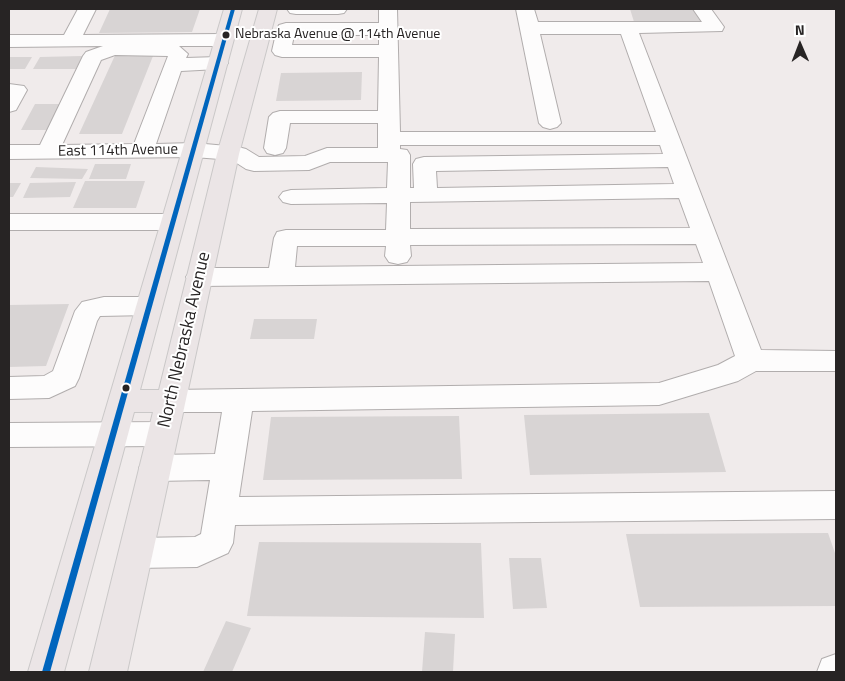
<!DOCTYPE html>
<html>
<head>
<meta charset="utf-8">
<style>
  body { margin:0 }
  #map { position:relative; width:845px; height:681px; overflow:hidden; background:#f0ebeb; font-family:"Titillium Web",sans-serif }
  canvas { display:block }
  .frame { position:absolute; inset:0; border:10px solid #272424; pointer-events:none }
  .north { position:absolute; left:775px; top:20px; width:50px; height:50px; -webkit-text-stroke:4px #fff; paint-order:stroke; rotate:359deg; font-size:14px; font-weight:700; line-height:20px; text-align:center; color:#272424 }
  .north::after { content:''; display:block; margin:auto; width:18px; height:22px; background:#272424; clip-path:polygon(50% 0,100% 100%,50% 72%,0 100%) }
</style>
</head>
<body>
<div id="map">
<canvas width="845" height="681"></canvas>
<div class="frame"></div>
<div class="north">N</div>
</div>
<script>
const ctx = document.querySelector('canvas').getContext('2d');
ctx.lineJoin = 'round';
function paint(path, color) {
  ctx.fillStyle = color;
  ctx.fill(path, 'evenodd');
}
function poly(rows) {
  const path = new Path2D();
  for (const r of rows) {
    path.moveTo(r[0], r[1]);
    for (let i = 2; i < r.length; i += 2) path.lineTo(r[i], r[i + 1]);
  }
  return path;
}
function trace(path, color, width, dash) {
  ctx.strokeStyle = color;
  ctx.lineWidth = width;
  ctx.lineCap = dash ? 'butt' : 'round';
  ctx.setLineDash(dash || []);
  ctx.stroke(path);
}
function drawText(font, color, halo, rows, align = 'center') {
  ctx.font = font + ' "Titillium Web",sans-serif';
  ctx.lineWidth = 4;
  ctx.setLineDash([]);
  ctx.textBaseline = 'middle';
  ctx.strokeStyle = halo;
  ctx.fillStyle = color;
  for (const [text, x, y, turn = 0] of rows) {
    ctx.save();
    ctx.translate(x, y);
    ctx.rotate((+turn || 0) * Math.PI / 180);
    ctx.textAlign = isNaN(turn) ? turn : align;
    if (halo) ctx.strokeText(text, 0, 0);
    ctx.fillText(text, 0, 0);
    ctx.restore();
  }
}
paint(poly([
  [110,9,200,9,192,32,99,33],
  [630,9,697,9,704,24,635,25],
  [117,51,155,51,122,134,79,134],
  [82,56,76,69,33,69,40,57],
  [9,57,32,57,25,69,9,69],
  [362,72,361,100,276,101,281,73],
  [35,104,60,104,47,130,21,130],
  [95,164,131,164,126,179,89,179],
  [36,167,88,169,82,179,30,178],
  [85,181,145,181,136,208,73,208],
  [76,182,70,197,23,198,30,183],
  [9,183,21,183,13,197,9,197],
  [69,304,46,366,9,367,9,305],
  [254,319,317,319,314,339,250,339],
  [709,413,726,472,530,475,524,415],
  [459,416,462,479,263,480,271,417],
  [828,533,836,556,836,606,640,607,626,534],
  [259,542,481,543,484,618,247,616],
  [509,558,541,558,547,608,513,609],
  [226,621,251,628,232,672,203,672],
  [425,632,455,634,453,672,422,672]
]), '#d8d4d4');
const minor = poly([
  [78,9,96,9,83,35,224,34,231,36,233,40,231,44,224,46,179,46,188,54,186,58,218,57,225,59,228,63,225,67,218,69,181,71,156,144,194,143,238,147,246,149,259,157,305,156,327,148,378,148,378,123,290,123,286,148,283,153,275,155,267,153,264,148,269,117,273,113,280,111,378,111,379,57,282,57,275,55,272,51,277,29,279,25,286,23,379,23,379,9,397,9,400,132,656,132,621,34,540,34,561,123,557,127,550,129,543,127,539,123,516,9,534,9,538,22,702,22,693,9,711,9,724,27,722,31,639,33,761,350,836,351,836,371,756,371,738,381,659,405,252,411,239,497,836,491,836,519,235,525,233,543,228,553,197,567,136,568,124,564,119,553,124,542,136,538,195,537,201,534,210,480,155,481,144,477,139,468,144,459,155,455,215,454,222,412,171,412,161,409,156,401,161,393,171,390,659,383,718,365,735,356,709,281,199,286,190,283,186,277,190,271,199,268,269,268,274,238,277,232,286,230,386,230,387,203,291,204,283,202,279,197,283,192,291,190,387,188,388,162,330,162,309,170,254,171,246,169,232,160,194,157,9,159,9,145,40,145,83,56,86,52,103,46,9,47,9,35,64,35,78,9],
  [294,35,379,35,379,45,292,45,294,35],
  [115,55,168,56,134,144,62,145,101,60,115,55],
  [400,145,660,145,663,154,424,157,416,159,413,164,414,188,410,188,410,155,407,150,400,149,400,145],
  [668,167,674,184,437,188,436,171,668,167],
  [679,198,690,228,410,229,410,202,679,198],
  [696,244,703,263,295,267,297,246,386,246,385,256,389,262,398,264,407,262,411,256,410,245,696,244],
  [287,9,347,9,344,13,338,14,296,14,290,13,287,9],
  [9,84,24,86,27,90,16,110,9,112,9,84],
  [9,214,172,214,181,217,184,222,181,227,172,230,9,230,9,214],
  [104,297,149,297,158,299,162,306,158,313,149,315,100,316,97,321,79,378,75,386,49,398,9,399,9,377,44,376,53,371,75,311,82,302,104,297],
  [163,422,174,425,178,434,174,443,163,446,9,447,9,423,163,422],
  [836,654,836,672,817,672,822,659,836,654]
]);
const major = poly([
  [224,9,242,9,140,390,159,390,217,154,259,9,277,9,239,154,127,672,89,672,153,412,134,412,64,672,28,672,224,9]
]);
trace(minor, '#b1adad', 2);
trace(major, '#cac8c8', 2);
paint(minor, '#fdfcfc');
paint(major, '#ebe5e6');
paint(poly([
  [231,9,235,9,50,672,42,672,231,9]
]), '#0065bd');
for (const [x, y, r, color] of [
  [226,35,4.5,"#272424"],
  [126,388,4.5,"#272424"]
]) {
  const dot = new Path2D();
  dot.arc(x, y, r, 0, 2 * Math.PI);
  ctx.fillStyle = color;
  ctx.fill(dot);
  trace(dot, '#fff', 2);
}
drawText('14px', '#272424', '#fff', [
  ["Nebraska Avenue @ 114th Avenue",235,35]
], 'left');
drawText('15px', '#272424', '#fff', [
  ["East 114th Avenue",118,151,-1]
]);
drawText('18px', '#272424', '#fff', [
  ["North Nebraska Avenue",185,340,-77]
]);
</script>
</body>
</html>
